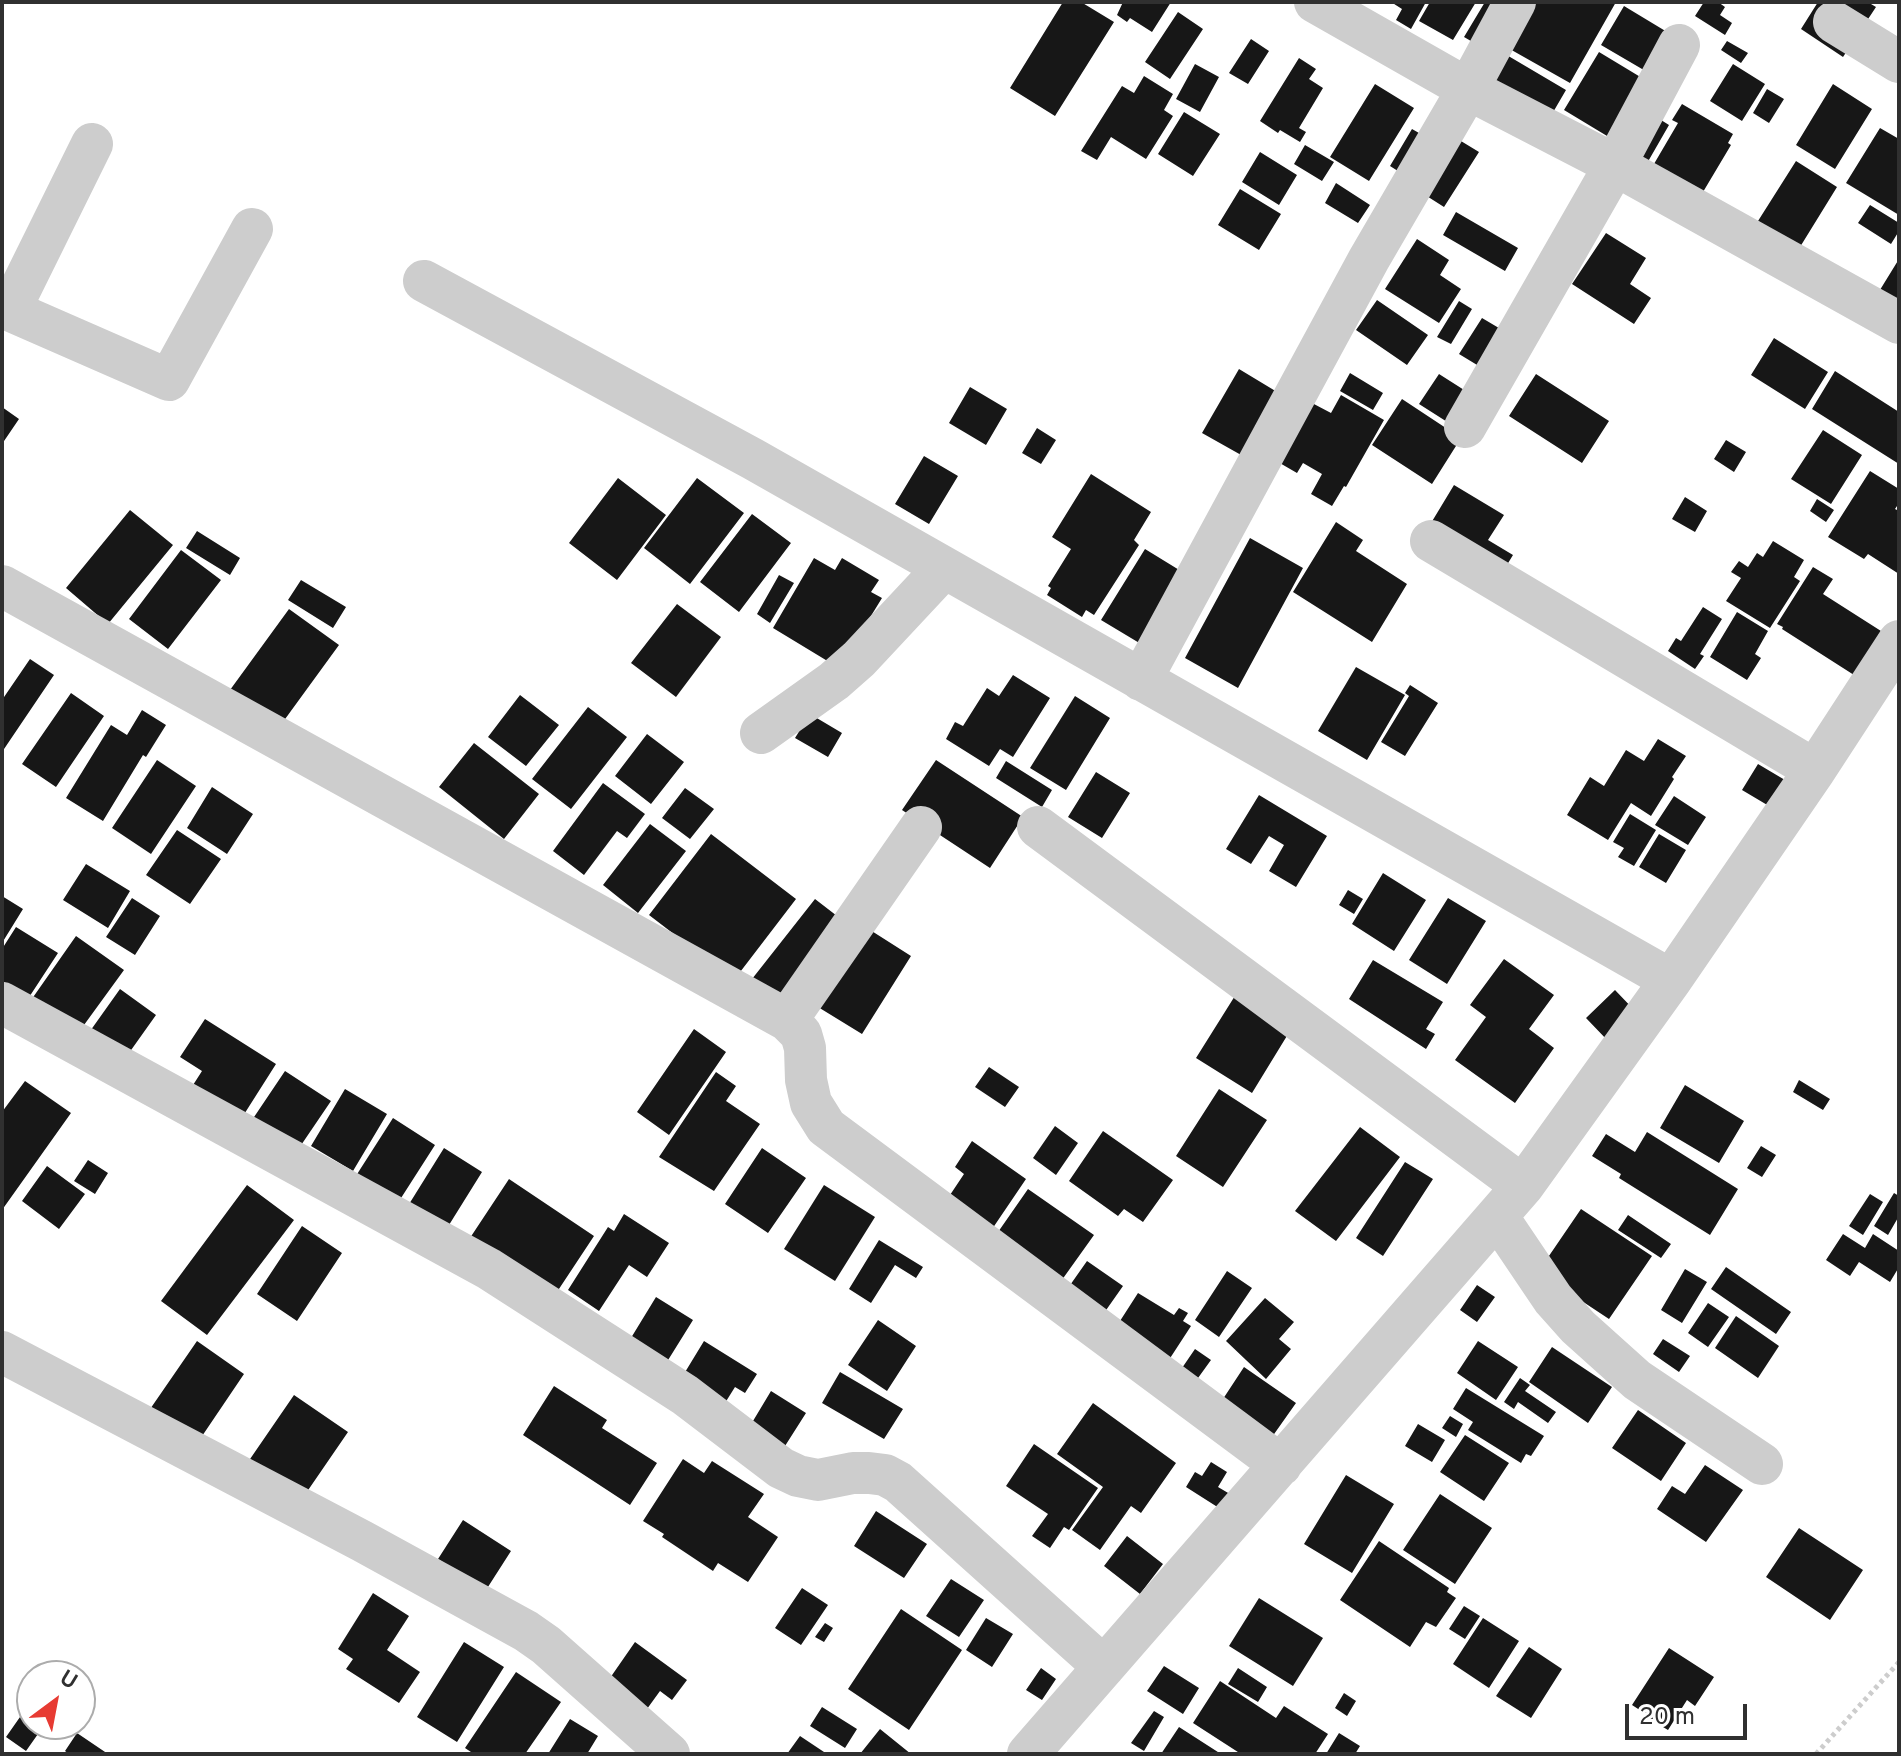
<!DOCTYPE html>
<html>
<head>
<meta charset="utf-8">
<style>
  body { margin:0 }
  #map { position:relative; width:1901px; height:1756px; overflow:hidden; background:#fff; font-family:Overpass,sans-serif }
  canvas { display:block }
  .frame { position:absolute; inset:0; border:4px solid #303030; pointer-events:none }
  .north { position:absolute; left:16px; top:1660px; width:80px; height:80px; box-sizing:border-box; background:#fff; border:2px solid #acacac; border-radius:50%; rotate:32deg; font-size:22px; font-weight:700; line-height:32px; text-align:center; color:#303030 }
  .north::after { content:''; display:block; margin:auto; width:28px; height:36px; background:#e73b33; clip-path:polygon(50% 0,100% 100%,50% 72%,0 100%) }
  .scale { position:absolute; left:1625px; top:1704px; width:122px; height:36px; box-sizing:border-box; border:4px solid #303030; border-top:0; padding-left:10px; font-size:24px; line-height:28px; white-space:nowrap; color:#303030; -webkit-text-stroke:6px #fff; paint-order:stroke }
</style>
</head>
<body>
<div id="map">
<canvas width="1901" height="1756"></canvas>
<div class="frame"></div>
<div class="north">U</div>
<div class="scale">20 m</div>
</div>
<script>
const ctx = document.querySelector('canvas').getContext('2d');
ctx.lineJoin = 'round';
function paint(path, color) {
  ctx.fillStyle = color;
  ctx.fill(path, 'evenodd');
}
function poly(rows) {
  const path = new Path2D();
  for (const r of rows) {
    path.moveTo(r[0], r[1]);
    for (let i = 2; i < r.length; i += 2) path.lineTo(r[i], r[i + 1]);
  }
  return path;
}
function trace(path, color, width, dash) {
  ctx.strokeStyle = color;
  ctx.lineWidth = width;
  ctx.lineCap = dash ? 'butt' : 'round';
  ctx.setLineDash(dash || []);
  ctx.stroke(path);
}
paint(poly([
  [1063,2,1081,2,1114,22,1055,116,1010,88],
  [1123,2,1171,2,1152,32,1130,18,1127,22,1117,15],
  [1391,2,1426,2,1411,29,1396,20,1402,9],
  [1430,2,1476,2,1453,40,1419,21],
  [1485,2,1510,2,1483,48,1464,37],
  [1533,2,1616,2,1570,83,1508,48],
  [1704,2,1718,2,1725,7,1720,15,1732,23,1725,35,1695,16],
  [1818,2,1872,2,1871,4,1876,7,1843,57,1801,29],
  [1624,6,1677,38,1654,76,1601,45],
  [1178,12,1203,29,1170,79,1145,62],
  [1251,39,1269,51,1248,84,1229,73],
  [1727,41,1748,53,1741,63,1721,50],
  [1599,52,1652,84,1617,142,1564,110],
  [1505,54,1566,90,1545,126,1484,90],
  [1299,58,1316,69,1309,79,1323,88,1299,128,1306,132,1300,142,1280,130,1278,133,1260,121],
  [1195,64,1219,77,1200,112,1176,99],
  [1733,64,1765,84,1742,121,1710,101],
  [1144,76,1173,94,1164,110,1173,116,1146,159,1111,137,1097,160,1081,151,1122,86,1134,93],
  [1375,84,1414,108,1369,181,1330,157],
  [1833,84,1872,109,1835,169,1796,145],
  [1767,89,1784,99,1769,123,1753,113],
  [1682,104,1733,134,1728,143,1731,145,1703,192,1651,169,1678,123,1672,120],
  [1184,112,1220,134,1193,176,1158,154],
  [1653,115,1669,125,1646,165,1630,155],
  [1880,128,1899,139,1899,215,1846,183],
  [1412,129,1433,141,1409,178,1390,166],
  [1456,138,1479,152,1444,207,1422,193],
  [1305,145,1334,162,1322,181,1294,164],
  [1260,152,1297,175,1279,205,1242,182],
  [1796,161,1837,187,1800,247,1758,221],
  [1336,183,1370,205,1358,223,1325,203],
  [1240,189,1281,214,1259,250,1218,225],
  [1870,205,1899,223,1899,231,1891,244,1858,223],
  [1456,212,1518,248,1505,271,1443,235],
  [1606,233,1646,258,1630,284,1651,298,1634,324,1572,284],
  [1417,239,1449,260,1440,275,1461,289,1439,323,1385,289],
  [1899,259,1899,313,1875,298],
  [1377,300,1428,335,1407,365,1356,330],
  [1459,301,1472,309,1451,344,1437,337],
  [1482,318,1509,334,1487,371,1459,354],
  [1774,338,1828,372,1805,409,1751,375],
  [1239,369,1287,398,1250,460,1202,433],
  [1835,371,1899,412,1899,464,1812,409],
  [1350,373,1383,393,1373,410,1340,391],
  [1439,374,1472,395,1452,425,1419,404],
  [1536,374,1609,421,1582,463,1509,416],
  [970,387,1007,409,986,445,949,423],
  [1341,395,1384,420,1346,487,1344,486,1332,506,1311,494,1322,474,1303,463,1297,473,1278,462,1312,403,1331,413],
  [1402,399,1461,438,1432,484,1372,445],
  [2,407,19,419,2,444],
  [1037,428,1056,440,1041,464,1022,453],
  [1823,430,1862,455,1831,504,1791,479],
  [1726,440,1746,452,1734,472,1714,459],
  [924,456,958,476,929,524,895,504],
  [1870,471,1899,489,1899,503,1895,509,1899,511,1899,574,1868,554,1864,559,1828,537],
  [1091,474,1151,512,1134,540,1139,545,1094,615,1086,610,1082,617,1047,595,1051,588,1048,586,1071,549,1052,537],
  [618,478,666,515,617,580,569,543],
  [697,478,744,513,690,584,644,548],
  [1454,485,1504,515,1488,540,1513,555,1499,578,1425,533],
  [1685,497,1707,511,1695,532,1672,519],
  [1817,499,1834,510,1826,522,1810,511],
  [130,510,173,545,108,624,66,588],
  [752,514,791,543,739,612,700,582],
  [1336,522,1363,540,1356,551,1407,584,1372,642,1293,592],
  [197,531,240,558,230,575,186,548],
  [1250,538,1303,568,1238,688,1185,658],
  [1773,541,1804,560,1794,577,1800,581,1770,628,1726,601,1741,578,1731,572,1739,561,1748,567,1757,553,1763,557],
  [1145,549,1189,576,1146,647,1101,620],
  [181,550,221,580,168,649,129,619],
  [814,558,835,570,842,558,879,580,871,592,882,598,839,668,773,628],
  [1813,567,1833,579,1823,594,1881,631,1854,675,1782,629,1783,627,1777,624],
  [779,575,794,583,770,623,757,614],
  [301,580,346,607,333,628,288,600],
  [677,604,721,637,676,697,631,663],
  [1703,607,1722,619,1700,654,1704,656,1695,669,1668,651,1676,638,1681,641],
  [289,609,339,645,280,726,230,690],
  [1737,612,1768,631,1755,654,1761,658,1747,680,1710,657],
  [30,659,54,675,2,752,2,700],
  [1356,667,1405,695,1367,760,1318,731],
  [1013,675,1050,698,1013,757,1000,749,989,766,946,739,955,722,963,726,987,688,999,696],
  [1410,685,1438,703,1405,756,1381,742,1409,696,1405,693],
  [71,693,104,716,56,787,22,764],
  [520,695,559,725,526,766,488,737],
  [1075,696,1110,718,1066,790,1030,768],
  [588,707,627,737,571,809,532,779],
  [142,710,166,725,146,757,143,755,103,821,66,798,111,725,127,735],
  [810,714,842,733,828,757,795,738],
  [647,734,684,762,651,804,615,776],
  [1658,739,1686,756,1672,777,1674,779,1651,816,1631,803,1608,840,1567,815,1590,777,1604,786,1626,750,1644,761],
  [474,743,539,794,504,839,439,787],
  [157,760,196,786,151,854,112,828],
  [936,760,1023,817,990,868,902,810],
  [1006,761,1052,790,1042,807,996,778],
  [1758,764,1790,783,1774,809,1742,790],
  [1096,772,1130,793,1102,838,1068,817],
  [603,783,645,814,627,838,617,831,584,875,553,851],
  [212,787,253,814,227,854,187,828],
  [685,788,714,809,690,839,662,818],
  [1259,795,1327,836,1296,887,1269,871,1284,845,1269,836,1251,864,1226,849],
  [1674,796,1706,817,1688,845,1655,825],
  [1630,814,1656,830,1634,866,1618,857,1624,848,1613,842],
  [650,824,686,851,638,913,603,885],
  [177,830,221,859,190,904,146,875],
  [711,834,796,899,734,980,649,915],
  [1659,834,1686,850,1666,883,1639,867],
  [86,864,130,891,108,928,63,900],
  [1383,873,1426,900,1394,951,1352,924],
  [1348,890,1363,899,1354,914,1339,905],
  [2,896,23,909,2,943],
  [132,898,160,916,135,955,106,937],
  [1448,898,1486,921,1447,984,1409,960],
  [815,899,850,926,789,1007,752,979],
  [16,927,58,953,20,1011,2,999,2,949],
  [867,928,911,956,862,1034,818,1007],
  [76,936,124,970,76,1036,29,1003],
  [1504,959,1554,995,1529,1029,1554,1048,1515,1103,1455,1060,1486,1017,1470,1005],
  [1373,960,1443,1002,1426,1029,1435,1034,1426,1049,1349,999],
  [120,989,156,1015,124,1060,88,1034],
  [1615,990,1638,1014,1609,1042,1586,1018],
  [1238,991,1293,1026,1252,1093,1196,1058],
  [205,1019,276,1064,236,1127,186,1096,202,1071,180,1057],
  [694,1029,726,1052,669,1135,637,1112],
  [989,1067,1019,1087,1005,1107,975,1087],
  [285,1071,331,1101,293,1157,248,1126],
  [716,1072,736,1086,726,1101,760,1124,714,1191,659,1157],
  [1799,1080,1830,1099,1823,1110,1793,1092],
  [25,1081,71,1113,2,1210,2,1112],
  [1685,1085,1744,1121,1719,1163,1660,1128],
  [345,1089,387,1114,353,1171,311,1146],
  [1219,1089,1267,1120,1223,1187,1176,1156],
  [393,1118,435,1145,394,1209,352,1182],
  [1055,1126,1078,1143,1056,1175,1033,1158],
  [1360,1127,1400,1157,1336,1241,1295,1211],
  [1103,1131,1173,1180,1143,1222,1124,1209,1118,1216,1069,1181],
  [1647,1132,1738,1189,1710,1235,1619,1178,1621,1174,1592,1156,1606,1134,1635,1152],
  [972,1141,1026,1179,984,1241,940,1210,964,1174,955,1167],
  [1761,1146,1776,1155,1762,1177,1747,1168],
  [444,1148,482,1172,444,1233,406,1209],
  [762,1148,806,1178,768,1233,725,1204],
  [88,1160,108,1173,95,1194,74,1181],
  [1405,1162,1433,1179,1383,1256,1356,1238],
  [47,1166,85,1194,59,1229,22,1201],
  [509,1179,594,1236,551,1301,466,1244],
  [247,1185,294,1220,207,1335,161,1301],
  [824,1185,875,1217,835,1281,784,1249],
  [1028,1189,1094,1235,1054,1291,989,1245],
  [1894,1193,1899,1196,1899,1216,1888,1235,1874,1226],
  [1870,1194,1883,1202,1863,1235,1849,1226],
  [1581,1209,1652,1256,1609,1319,1538,1272],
  [624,1214,669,1243,647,1277,629,1265,599,1311,568,1290,608,1227,614,1231],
  [1628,1215,1671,1244,1661,1258,1618,1230],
  [302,1226,342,1253,297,1321,257,1294],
  [1843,1234,1865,1248,1873,1234,1899,1251,1899,1267,1890,1282,1859,1262,1850,1276,1826,1260],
  [879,1240,923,1267,916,1278,895,1265,871,1303,849,1289],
  [1087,1261,1123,1286,1097,1323,1061,1298],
  [1726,1267,1791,1312,1776,1334,1711,1289],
  [1685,1269,1707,1282,1682,1323,1661,1310],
  [1227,1271,1252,1288,1219,1337,1195,1320],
  [1477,1285,1495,1297,1477,1322,1460,1310],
  [1138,1293,1174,1315,1179,1308,1188,1313,1183,1321,1191,1326,1163,1369,1111,1335],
  [656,1297,693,1320,660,1373,623,1351],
  [1265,1298,1294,1322,1279,1339,1291,1349,1266,1379,1226,1341],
  [1708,1303,1729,1317,1708,1347,1688,1333],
  [1736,1316,1779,1346,1758,1378,1715,1348],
  [878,1320,916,1346,887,1391,848,1365],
  [1663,1339,1690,1356,1679,1372,1653,1354],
  [197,1341,244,1374,194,1448,146,1415],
  [704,1341,757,1374,745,1393,735,1387,725,1403,676,1387],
  [1478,1341,1518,1367,1496,1400,1457,1373],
  [1552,1347,1612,1387,1588,1423,1529,1382],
  [1195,1349,1211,1360,1198,1378,1182,1368],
  [1244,1367,1296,1403,1272,1437,1221,1402],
  [840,1372,903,1409,884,1439,822,1403],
  [1520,1378,1530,1385,1525,1391,1556,1412,1548,1423,1518,1402,1514,1409,1504,1402],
  [554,1386,607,1420,602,1428,657,1463,630,1505,523,1435],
  [1466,1388,1544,1436,1531,1456,1526,1454,1521,1463,1468,1430,1473,1422,1453,1409],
  [771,1391,806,1413,778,1457,744,1436],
  [294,1395,348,1432,302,1499,248,1462],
  [1093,1403,1176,1463,1141,1513,1131,1506,1100,1550,1072,1530,1103,1487,1057,1454],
  [1638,1410,1686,1443,1661,1481,1612,1448],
  [1450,1416,1463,1424,1456,1437,1442,1428],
  [1418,1424,1445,1440,1432,1462,1405,1446],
  [1465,1435,1509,1463,1484,1501,1440,1472],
  [1034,1444,1098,1488,1069,1530,1064,1527,1050,1548,1032,1536,1048,1514,1006,1486],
  [683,1459,704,1473,712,1461,764,1494,748,1517,778,1537,748,1582,718,1563,713,1571,662,1537,664,1534,643,1521],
  [1211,1462,1227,1472,1218,1487,1240,1500,1230,1515,1186,1487,1195,1472,1202,1476],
  [1705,1465,1743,1490,1706,1542,1657,1509,1672,1486,1685,1494],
  [1346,1475,1394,1504,1352,1573,1304,1544],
  [1440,1494,1492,1528,1455,1584,1403,1550],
  [876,1511,927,1544,904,1578,854,1546],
  [463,1520,511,1551,486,1590,438,1559],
  [1799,1528,1863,1570,1830,1620,1766,1577],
  [1127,1536,1163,1564,1140,1594,1104,1566],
  [1379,1541,1449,1588,1447,1592,1456,1598,1436,1627,1426,1622,1410,1647,1340,1600],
  [951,1579,984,1600,959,1637,926,1616],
  [802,1588,828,1605,801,1645,775,1628],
  [373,1593,409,1616,387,1650,420,1672,399,1703,346,1669,353,1659,338,1649],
  [1259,1598,1323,1638,1293,1686,1229,1646],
  [1464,1606,1480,1616,1465,1639,1449,1629],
  [901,1609,962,1650,909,1730,848,1689],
  [986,1618,1013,1634,992,1667,966,1650],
  [1483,1618,1519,1641,1489,1688,1453,1664],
  [825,1623,833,1628,824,1642,815,1637],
  [464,1642,504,1667,457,1742,417,1717],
  [635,1642,687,1680,672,1700,660,1691,639,1720,601,1691],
  [1529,1647,1562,1669,1531,1718,1496,1696],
  [1669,1648,1714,1677,1695,1706,1687,1700,1668,1730,1648,1718,1649,1716,1632,1705],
  [1164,1666,1199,1688,1183,1714,1147,1691],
  [1041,1668,1056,1679,1042,1700,1026,1690],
  [1238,1668,1267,1687,1258,1702,1228,1684],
  [516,1672,561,1702,525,1754,474,1754,465,1748],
  [1220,1681,1276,1718,1284,1706,1328,1734,1315,1754,1241,1754,1193,1723],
  [1344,1693,1356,1701,1347,1716,1335,1708],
  [27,1707,32,1710,32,1724,45,1724,26,1751,6,1737],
  [822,1707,857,1729,845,1748,810,1726],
  [1154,1711,1164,1717,1144,1751,1131,1743],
  [570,1719,598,1736,587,1754,548,1754],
  [1179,1727,1221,1754,1161,1754],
  [880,1729,911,1754,860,1754],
  [77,1733,108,1754,69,1754,65,1751],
  [1339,1733,1360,1746,1355,1754,1326,1754],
  [800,1736,827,1754,787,1754]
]), '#171717');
trace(poly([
  [1816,1754,1899,1662]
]), '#cdcdcd', 5, [4, 4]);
trace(poly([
  [1315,2,1468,89,1615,165,1899,323],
  [1834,22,1899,62],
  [424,281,753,459,1671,980],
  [2,307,169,380,252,229],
  [10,310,92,144],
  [1465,427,1615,165,1679,45],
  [1431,541,1815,770],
  [2,586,787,1020,801,1034,805,1048,806,1080,811,1103,826,1127,1281,1465],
  [1141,680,1369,259,1468,89,1515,2],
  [761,733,834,681,859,659,944,568],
  [1038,827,1523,1186],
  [2,1003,489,1269,685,1395,781,1468,798,1476,818,1480,853,1473,869,1473,885,1475,898,1482,1104,1667],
  [787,1020,921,827],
  [1497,1216,1553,1299,1578,1327,1637,1380,1762,1464],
  [2,1352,362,1541,526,1631,546,1645,669,1754],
  [1028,1754,1523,1186,1671,980,1815,770,1899,641]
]), '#cdcdcd', 42);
</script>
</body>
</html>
